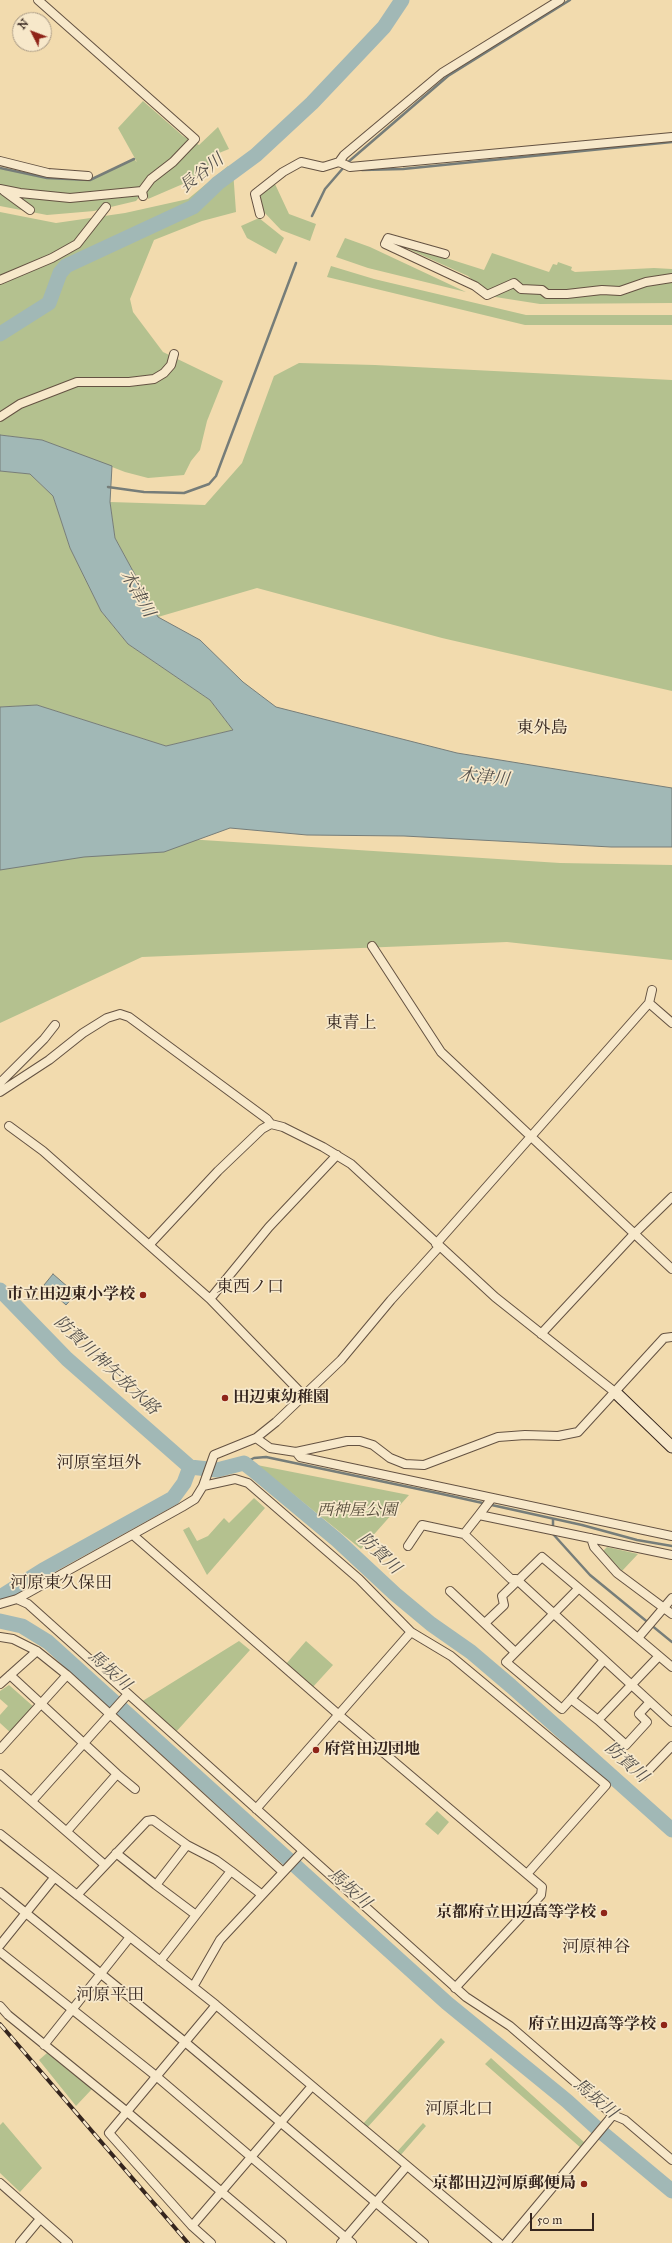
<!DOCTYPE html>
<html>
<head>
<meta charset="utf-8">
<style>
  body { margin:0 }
  #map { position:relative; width:672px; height:2243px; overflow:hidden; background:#f2dbae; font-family:"IM FELL Great Primer",serif }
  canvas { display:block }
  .north { position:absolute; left:12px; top:12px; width:40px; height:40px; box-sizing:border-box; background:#f7e8ca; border:1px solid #a99a85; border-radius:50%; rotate:312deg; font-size:11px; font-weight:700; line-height:16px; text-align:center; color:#35251e }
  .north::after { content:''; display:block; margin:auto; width:14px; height:18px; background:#8f2418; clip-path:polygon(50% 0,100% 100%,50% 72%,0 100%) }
  .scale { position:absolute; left:530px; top:2213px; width:64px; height:18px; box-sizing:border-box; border:2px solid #35251e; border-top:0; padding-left:5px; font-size:12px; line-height:14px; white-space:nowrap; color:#35251e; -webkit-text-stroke:3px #f7e8ca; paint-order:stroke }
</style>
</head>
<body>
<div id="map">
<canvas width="672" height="2243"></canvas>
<div class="north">N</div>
<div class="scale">50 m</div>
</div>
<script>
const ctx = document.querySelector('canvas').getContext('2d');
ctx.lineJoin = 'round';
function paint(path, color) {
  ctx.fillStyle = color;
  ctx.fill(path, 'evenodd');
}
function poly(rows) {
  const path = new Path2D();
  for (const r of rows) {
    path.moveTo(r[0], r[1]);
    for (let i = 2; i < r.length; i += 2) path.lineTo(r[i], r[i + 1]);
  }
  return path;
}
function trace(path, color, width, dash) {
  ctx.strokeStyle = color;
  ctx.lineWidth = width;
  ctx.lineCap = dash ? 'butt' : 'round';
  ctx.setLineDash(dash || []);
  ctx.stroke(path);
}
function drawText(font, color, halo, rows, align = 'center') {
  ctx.font = font + ' "IM FELL Great Primer","Noto Serif JP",serif';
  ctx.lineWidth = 3.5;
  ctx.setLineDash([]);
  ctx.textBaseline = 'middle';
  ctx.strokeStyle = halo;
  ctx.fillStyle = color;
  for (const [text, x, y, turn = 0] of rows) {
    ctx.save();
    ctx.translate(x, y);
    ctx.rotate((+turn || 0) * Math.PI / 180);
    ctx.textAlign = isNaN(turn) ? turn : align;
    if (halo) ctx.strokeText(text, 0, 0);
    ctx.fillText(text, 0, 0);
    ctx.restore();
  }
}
paint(poly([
  [143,101,183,136,199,145,218,127,229,149,214,155,206,174,148,199,146,189,136,201,94,211,47,215,0,206,0,168,47,178,90,180,134,159,137,162,118,128],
  [228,166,233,170,236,212,202,221,154,240,130,299,133,312,163,352,223,381,207,421,200,450,191,461,184,475,148,478,125,472,42,440,0,435,0,212,56,223,125,213,188,199],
  [275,184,289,214,316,224,310,241,281,230,262,210,259,193],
  [259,218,284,238,276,254,247,238,241,226],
  [345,238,370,247,466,292,368,268,336,257],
  [386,239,484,270,492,253,549,272,553,264,557,265,558,262,572,267,571,270,575,272,654,268,672,269,672,303,540,304,489,296,468,276],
  [331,266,374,279,526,315,672,315,672,325,525,325,327,277],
  [299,363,375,365,672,380,672,691,442,638,257,588,158,617,115,538,110,502,205,505,242,463,274,376],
  [0,471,30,474,53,496,70,548,101,611,128,644,210,700,233,730,166,746,37,705,0,707],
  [0,827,560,863,672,865,672,960,507,942,142,957,0,1023],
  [257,1465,409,1495,361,1549],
  [254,1498,265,1508,207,1575,183,1530,189,1527,197,1541,208,1536,224,1518,229,1523],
  [607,1547,638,1554,622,1571,602,1552],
  [239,1641,250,1650,175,1733,141,1702],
  [306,1641,333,1665,312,1688,286,1664],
  [9,1685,35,1708,12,1734,0,1723,0,1715,8,1706,0,1699,0,1691],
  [437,1811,449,1822,438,1835,425,1824],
  [441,2038,445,2042,366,2129,361,2126],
  [47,2053,92,2089,76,2106,39,2060],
  [491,2058,585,2143,581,2148,485,2064],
  [3,2122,42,2168,20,2192,0,2173,0,2125],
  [423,2123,426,2126,399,2157,395,2154]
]), '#b4c18f');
const water = poly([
  [0,435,42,440,112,466,110,502,115,538,158,617,200,640,243,682,276,707,457,753,672,788,672,847,611,847,404,836,307,835,230,828,164,852,84,857,0,870,0,707,37,705,166,746,233,730,210,700,128,644,101,611,70,548,53,496,30,474,0,471,0,435],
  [53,1274,76,1294,66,1305,44,1285,53,1274]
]);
paint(water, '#a1b8b6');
trace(water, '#767d79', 1);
trace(poly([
  [347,163,448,76,570,0],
  [0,168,47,178,90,180,134,159],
  [362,170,403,169,672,142],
  [312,216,325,189,344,167],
  [108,487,144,492,184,493,209,484,216,476,296,263],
  [244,1463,254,1458,266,1457,442,1494,582,1525,637,1540,672,1546],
  [553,1519,553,1534,590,1575,672,1642]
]), '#767d79', 2.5);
trace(poly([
  [0,334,49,303,60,273,66,266,193,207,218,183,256,155,312,103,384,27,402,0],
  [0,1290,67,1359,190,1467],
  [190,1467,217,1470,244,1463,253,1470,337,1540,395,1594,431,1624,471,1652,511,1686,672,1830],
  [0,1597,43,1570,173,1498,184,1483,190,1467],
  [0,1621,22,1626,48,1642,447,2003,567,2101,600,2131,672,2191]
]), '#a1b8b6', 15);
const street = poly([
  [38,0,195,139,173,162,151,179,142,191,143,196],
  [0,161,48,173,88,176],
  [339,162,350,167,672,137],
  [0,189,20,193,70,198,142,191],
  [4,191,30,210],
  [260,214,255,194,283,172,301,162,323,167,339,162,344,155,442,73,560,0],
  [445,254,388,238,385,244,475,286,487,295,514,283,521,289,542,290,547,294,567,294,602,290,620,291,646,282,672,278],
  [0,280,52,258,77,244,106,207],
  [0,417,20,404,77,382,129,382,154,379,164,373,171,365,174,354],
  [372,946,441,1052,672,1269],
  [649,1003,672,1023],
  [0,1083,44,1039,55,1025],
  [0,1092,49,1060,83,1033,107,1018,120,1014,129,1017,267,1119,271,1124],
  [9,1126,43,1151,210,1299,304,1396],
  [150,1244,218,1171,262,1129,271,1124,283,1127,323,1147,351,1164,495,1297,616,1393],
  [436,1244,649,1003,652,990],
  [439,1247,391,1300,341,1360,276,1422,256,1438,214,1455,203,1486,235,1479,248,1483,359,1579,411,1632,451,1656,606,1785,527,1874],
  [210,1299,269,1227,337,1155],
  [541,1334,634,1234,672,1197],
  [256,1438,270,1448,296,1452,300,1457,672,1536],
  [296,1452,347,1441,360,1441,373,1445,390,1458,405,1464,424,1465,498,1437,525,1435,558,1436,578,1432,664,1338,672,1337],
  [479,1515,492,1498],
  [464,1534,479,1515,672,1555],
  [133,1535,339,1715,542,1887,541,1895,455,1988],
  [591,1538,594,1547,617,1573,672,1614],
  [408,1546,422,1525,464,1534,511,1579,516,1579,672,1722],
  [450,1591,515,1652],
  [17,1599,28,1604,466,1997,510,2026,613,2115,625,2120,672,2160],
  [0,1604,17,1599,182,1507,195,1499,203,1486],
  [485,1623,504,1605,502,1596,542,1557,672,1667],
  [0,1637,13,1639,37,1651,67,1675,283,1872],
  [638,1638,672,1598],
  [604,1660,571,1699,598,1720,659,1656],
  [10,1675,117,1774],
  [0,1684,37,1651],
  [571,1699,562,1709,506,1662,578,1589],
  [598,1720,626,1745,647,1722,639,1714,650,1702],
  [0,1749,67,1675],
  [0,1774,105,1865],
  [643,1776,672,1746],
  [32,1801,128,1694],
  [256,1809,411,1632],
  [67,1831,117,1774,135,1789],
  [0,1834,216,2005,499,2243],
  [116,1853,156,1885,187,1845],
  [156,1885,196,1915,160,1961],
  [0,1892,185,2042,424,2243],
  [77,1895,147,1821,153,1820,187,1845,216,1860,231,1871],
  [196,1915,231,1871,261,1894],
  [0,1945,54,1878],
  [0,1952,156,2076,352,2243],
  [193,1987,220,1940,303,1851],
  [0,2006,8,2015,126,2111,282,2243],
  [44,2045,130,1937],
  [0,2183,68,2243],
  [192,2226,312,2086],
  [20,2243,40,2219],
  [211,2243,192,2226,109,2133,216,2005],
  [341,2243,407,2166],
  [506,2243,613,2115]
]);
const secondary = poly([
  [616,1393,672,1447]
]);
trace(street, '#645242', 10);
trace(secondary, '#35251e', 13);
trace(street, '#f7e8ca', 8);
trace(secondary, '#f7e8ca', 11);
const rail = poly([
  [0,2024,188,2243]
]);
trace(rail, '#35251e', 4);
trace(rail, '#f7e8ca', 2.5, [8]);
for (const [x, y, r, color] of [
  [143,1295,4,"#8f2418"],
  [225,1398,4,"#8f2418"],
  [316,1750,4,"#8f2418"],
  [604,1913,4,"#8f2418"],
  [664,2025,4,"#8f2418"],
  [584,2184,4,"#8f2418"]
]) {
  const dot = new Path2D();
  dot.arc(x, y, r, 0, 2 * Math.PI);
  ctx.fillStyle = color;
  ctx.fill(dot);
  trace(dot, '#f7e8ca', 1.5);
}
drawText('bold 16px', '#35251e', '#f7e8ca', [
  ["市立田辺東小学校",135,1295],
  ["田辺東幼稚園",233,1398,"left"],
  ["府営田辺団地",324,1750,"left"],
  ["京都府立田辺高等学校",596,1913],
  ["府立田辺高等学校",656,2025],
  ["京都田辺河原郵便局",576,2184]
], 'right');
drawText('italic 16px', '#554c3a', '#f7e8ca', [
  ["西神屋公園",357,1511]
]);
drawText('italic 17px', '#55514c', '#f7e8ca', [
  ["長谷川",202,174,-39],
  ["木津川",137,594,60],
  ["木津川",484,778,6],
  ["防賀川神矢放水路",106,1366,43],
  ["防賀川",379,1554,43],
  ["馬坂川",109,1671,42],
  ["防賀川",626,1763,42],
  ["馬坂川",349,1889,42],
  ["馬坂川",595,2099,40]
]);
drawText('17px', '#35251e', '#f7e8ca', [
  ["東外島",542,729],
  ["東青上",351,1024],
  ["東西ノ口",250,1288],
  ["河原室垣外",99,1464],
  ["河原東久保田",61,1584],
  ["河原神谷",596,1948],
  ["河原平田",110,1996],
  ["河原北口",459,2110]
]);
</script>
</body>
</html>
